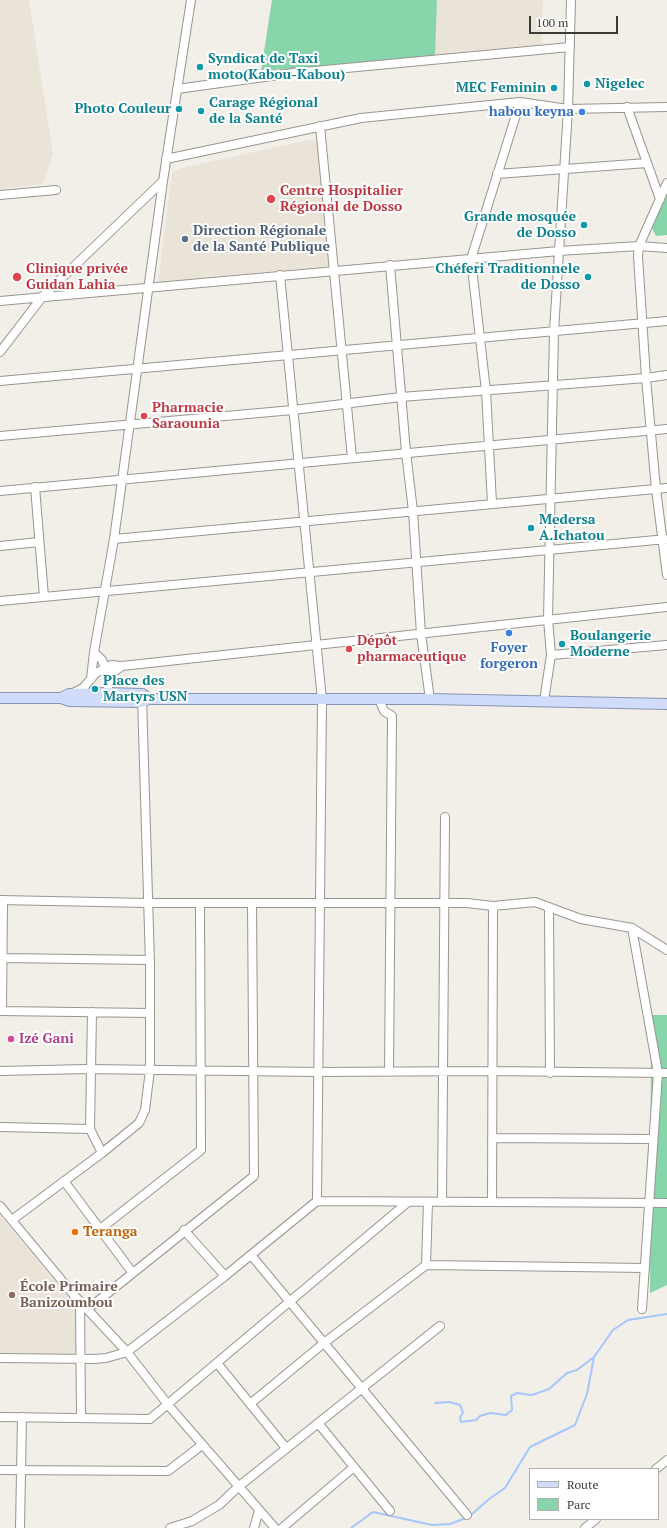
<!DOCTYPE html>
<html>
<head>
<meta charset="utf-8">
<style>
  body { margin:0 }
  #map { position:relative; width:667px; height:1528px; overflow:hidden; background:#f2eee8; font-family:"PT Serif",serif }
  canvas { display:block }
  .legend { position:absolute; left:529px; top:1468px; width:130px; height:52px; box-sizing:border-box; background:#fff; border:1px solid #b1b0af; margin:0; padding:5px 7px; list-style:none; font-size:12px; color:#3b3a37 }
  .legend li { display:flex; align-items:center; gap:8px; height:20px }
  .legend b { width:20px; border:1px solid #b1b0af }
  .scale { position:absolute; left:529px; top:16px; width:89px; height:18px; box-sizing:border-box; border:2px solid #3b3a37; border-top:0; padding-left:5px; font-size:12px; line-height:14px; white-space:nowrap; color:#3b3a37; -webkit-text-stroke:3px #fff; paint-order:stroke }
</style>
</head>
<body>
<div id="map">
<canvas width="667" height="1528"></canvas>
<ul class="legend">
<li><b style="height:5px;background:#d1dcfb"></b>Route</li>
<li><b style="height:11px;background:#88d5ab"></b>Parc</li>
</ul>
<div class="scale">100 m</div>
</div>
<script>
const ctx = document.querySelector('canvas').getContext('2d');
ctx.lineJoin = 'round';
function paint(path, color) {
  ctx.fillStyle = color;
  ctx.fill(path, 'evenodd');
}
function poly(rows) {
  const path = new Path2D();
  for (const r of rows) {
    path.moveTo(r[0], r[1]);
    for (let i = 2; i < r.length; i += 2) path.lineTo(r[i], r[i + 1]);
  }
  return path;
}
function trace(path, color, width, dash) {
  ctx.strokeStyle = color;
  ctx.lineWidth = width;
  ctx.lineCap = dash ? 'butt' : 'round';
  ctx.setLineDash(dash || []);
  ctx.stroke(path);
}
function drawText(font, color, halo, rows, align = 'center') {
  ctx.font = font + ' "PT Serif",serif';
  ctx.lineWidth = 4;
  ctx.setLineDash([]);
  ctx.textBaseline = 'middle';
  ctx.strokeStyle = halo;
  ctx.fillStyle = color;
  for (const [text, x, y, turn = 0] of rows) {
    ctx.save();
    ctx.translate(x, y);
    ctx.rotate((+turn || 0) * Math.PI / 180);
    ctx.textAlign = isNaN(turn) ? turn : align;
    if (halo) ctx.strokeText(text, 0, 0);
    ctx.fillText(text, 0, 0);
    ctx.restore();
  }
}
paint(poly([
  [0,0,29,0,53,154,43,184,0,189],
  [437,0,543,0,541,47,435,57],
  [309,140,319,140,332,266,158,282,172,173,181,168],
  [0,1215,75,1306,76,1354,0,1353]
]), '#eae3d7');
paint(poly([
  [272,0,437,0,435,57,261,71],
  [667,192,667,235,656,236,652,228],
  [651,1015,667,1015,667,1285,650,1293]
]), '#88d5ab');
trace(poly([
  [435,1403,450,1402,460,1405,463,1413,460,1417,461,1422,476,1420,480,1416,490,1413,506,1415,512,1410,511,1396,517,1393,532,1395,549,1389,567,1373,577,1370,594,1357],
  [470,1516,489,1499,505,1488,530,1447,575,1425,587,1394,594,1357,613,1330,628,1320,667,1314],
  [351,1528,373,1512,432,1525,450,1524,466,1518]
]), '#a5c7fb', 2);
const minor = poly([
  [177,89,293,73,570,47],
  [627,107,660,199],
  [320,126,352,458],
  [166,159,361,118,520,102,568,109,667,107],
  [497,174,647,163],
  [667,183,639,246,638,256,646,378,656,489,667,575],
  [0,195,56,190],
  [390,265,406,452,413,511,421,634,430,699],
  [280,275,322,700,317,1201],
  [0,301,559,251,639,246,667,248],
  [0,352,43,296,163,181,191,0],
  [0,381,667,321],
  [0,436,293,410,401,397,646,378,667,375],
  [35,487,44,597],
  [0,491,667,429],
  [492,503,486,391,471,259,520,102],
  [114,539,667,488],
  [0,546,39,542],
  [0,601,667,539],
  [94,652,102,660,107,673],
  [551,655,667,645],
  [91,679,94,652,114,539,163,181],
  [73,693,83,688,96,673,111,665,122,666,667,607],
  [107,699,109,678,111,674,122,666],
  [379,699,384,711,392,716,389,1072],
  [544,701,551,655,548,619,554,331,568,109,571,0],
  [0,900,148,903,467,903,493,906,535,902,581,919,632,928,667,950],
  [549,907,550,1073],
  [632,928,658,1073,642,1309],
  [3,958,150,960],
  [0,1011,150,1013],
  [2,1011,3,900],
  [0,1071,86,1069,318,1072,492,1071,667,1073],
  [0,1127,90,1129,102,1153],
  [90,1129,92,1012],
  [492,1138,653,1139],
  [64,1181,132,1272],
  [442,1202,445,817],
  [492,1202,493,906],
  [0,1206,73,1294,127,1352,169,1406,275,1528],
  [12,1220,102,1153,139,1123,145,1110,150,1070,150,963,142,697],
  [99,1230,201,1150,200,903],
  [184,1230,225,1276],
  [251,1255,467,1515],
  [426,1265,428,1202],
  [80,1301,81,1418],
  [88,1309,254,1176,252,903],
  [0,1358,94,1359,106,1358,127,1352,225,1276,317,1201,667,1203],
  [217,1363,286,1448],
  [250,1404,324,1343,426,1265,645,1268],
  [0,1417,150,1419,408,1202],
  [318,1423,390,1511],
  [656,1469,667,1460],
  [0,1470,168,1471,202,1445],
  [20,1528,22,1417],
  [170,1528,192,1521,219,1505,238,1487,440,1326],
  [254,1528,259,1510],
  [282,1528,354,1467],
  [585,1528,596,1519]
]);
const major = poly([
  [0,698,61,698,70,701,141,702,149,699,430,699,667,704],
  [61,698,69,694,107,693,142,694,149,699]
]);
trace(minor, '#999590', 10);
trace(major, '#8994b5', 12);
trace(minor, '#fff', 8);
trace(major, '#d1dcfb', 10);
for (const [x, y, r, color] of [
  [200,67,4,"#0f9aa8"],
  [587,84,4,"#0f9aa8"],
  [554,88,4,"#0f9aa8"],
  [179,109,4,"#0f9aa8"],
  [201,111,4,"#0f9aa8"],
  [582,112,4,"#3f7fe0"],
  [271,199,5,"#e0444e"],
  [584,225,4,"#0f9aa8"],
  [185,239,4,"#5c6f8a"],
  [17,277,5,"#e0444e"],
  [588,277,4,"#0f9aa8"],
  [144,416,4,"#e0444e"],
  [531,528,4,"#0f9aa8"],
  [509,633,4,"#3f7fe0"],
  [562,644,4,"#0f9aa8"],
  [349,649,4,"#e0444e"],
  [95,689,4,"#0f9aa8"],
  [11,1039,4,"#d1479c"],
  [75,1232,4,"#e8710a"],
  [12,1295,4,"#8d6e63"]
]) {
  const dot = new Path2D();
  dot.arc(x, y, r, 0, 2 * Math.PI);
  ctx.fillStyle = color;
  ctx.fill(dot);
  trace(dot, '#fff', 1.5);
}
drawText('bold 14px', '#0d838f', '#fff', [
  ["Syndicat de Taxi",208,59],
  ["moto(Kabou-Kabou)",208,75],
  ["Nigelec",595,84],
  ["MEC Feminin",546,88,"right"],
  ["Carage Régional",209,103],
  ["de la Santé",209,119],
  ["Photo Couleur",171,109,"right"],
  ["Grande mosquée",576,217,"right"],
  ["de Dosso",576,233,"right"],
  ["Chéferi Traditionnele",580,269,"right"],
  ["de Dosso",580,285,"right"],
  ["Medersa",539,520],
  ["A.Ichatou",539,536],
  ["Boulangerie",570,636],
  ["Moderne",570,652],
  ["Place des",103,681],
  ["Martyrs USN",103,697]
], 'left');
drawText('bold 14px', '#366cbe', '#fff', [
  ["habou keyna",574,112],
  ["Foyer",509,648,"center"],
  ["forgeron",509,664,"center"]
], 'right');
drawText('bold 14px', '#be3a42', '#fff', [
  ["Centre Hospitalier",280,191],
  ["Régional de Dosso",280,207],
  ["Clinique privée",26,269],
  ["Guidan Lahia",26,285],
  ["Pharmacie",152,408],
  ["Saraounia",152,424],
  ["Dépôt",357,641],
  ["pharmaceutique",357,657]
], 'left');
drawText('bold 14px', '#4e5e75', '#fff', [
  ["Direction Régionale",193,231],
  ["de la Santé Publique",193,247]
], 'left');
drawText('bold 14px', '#b23c85', '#fff', [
  ["Izé Gani",19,1039]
], 'left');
drawText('bold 14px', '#c56008', '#fff', [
  ["Teranga",83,1232]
], 'left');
drawText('bold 14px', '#785e54', '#fff', [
  ["École Primaire",20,1287],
  ["Banizoumbou",20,1303]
], 'left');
</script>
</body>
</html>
